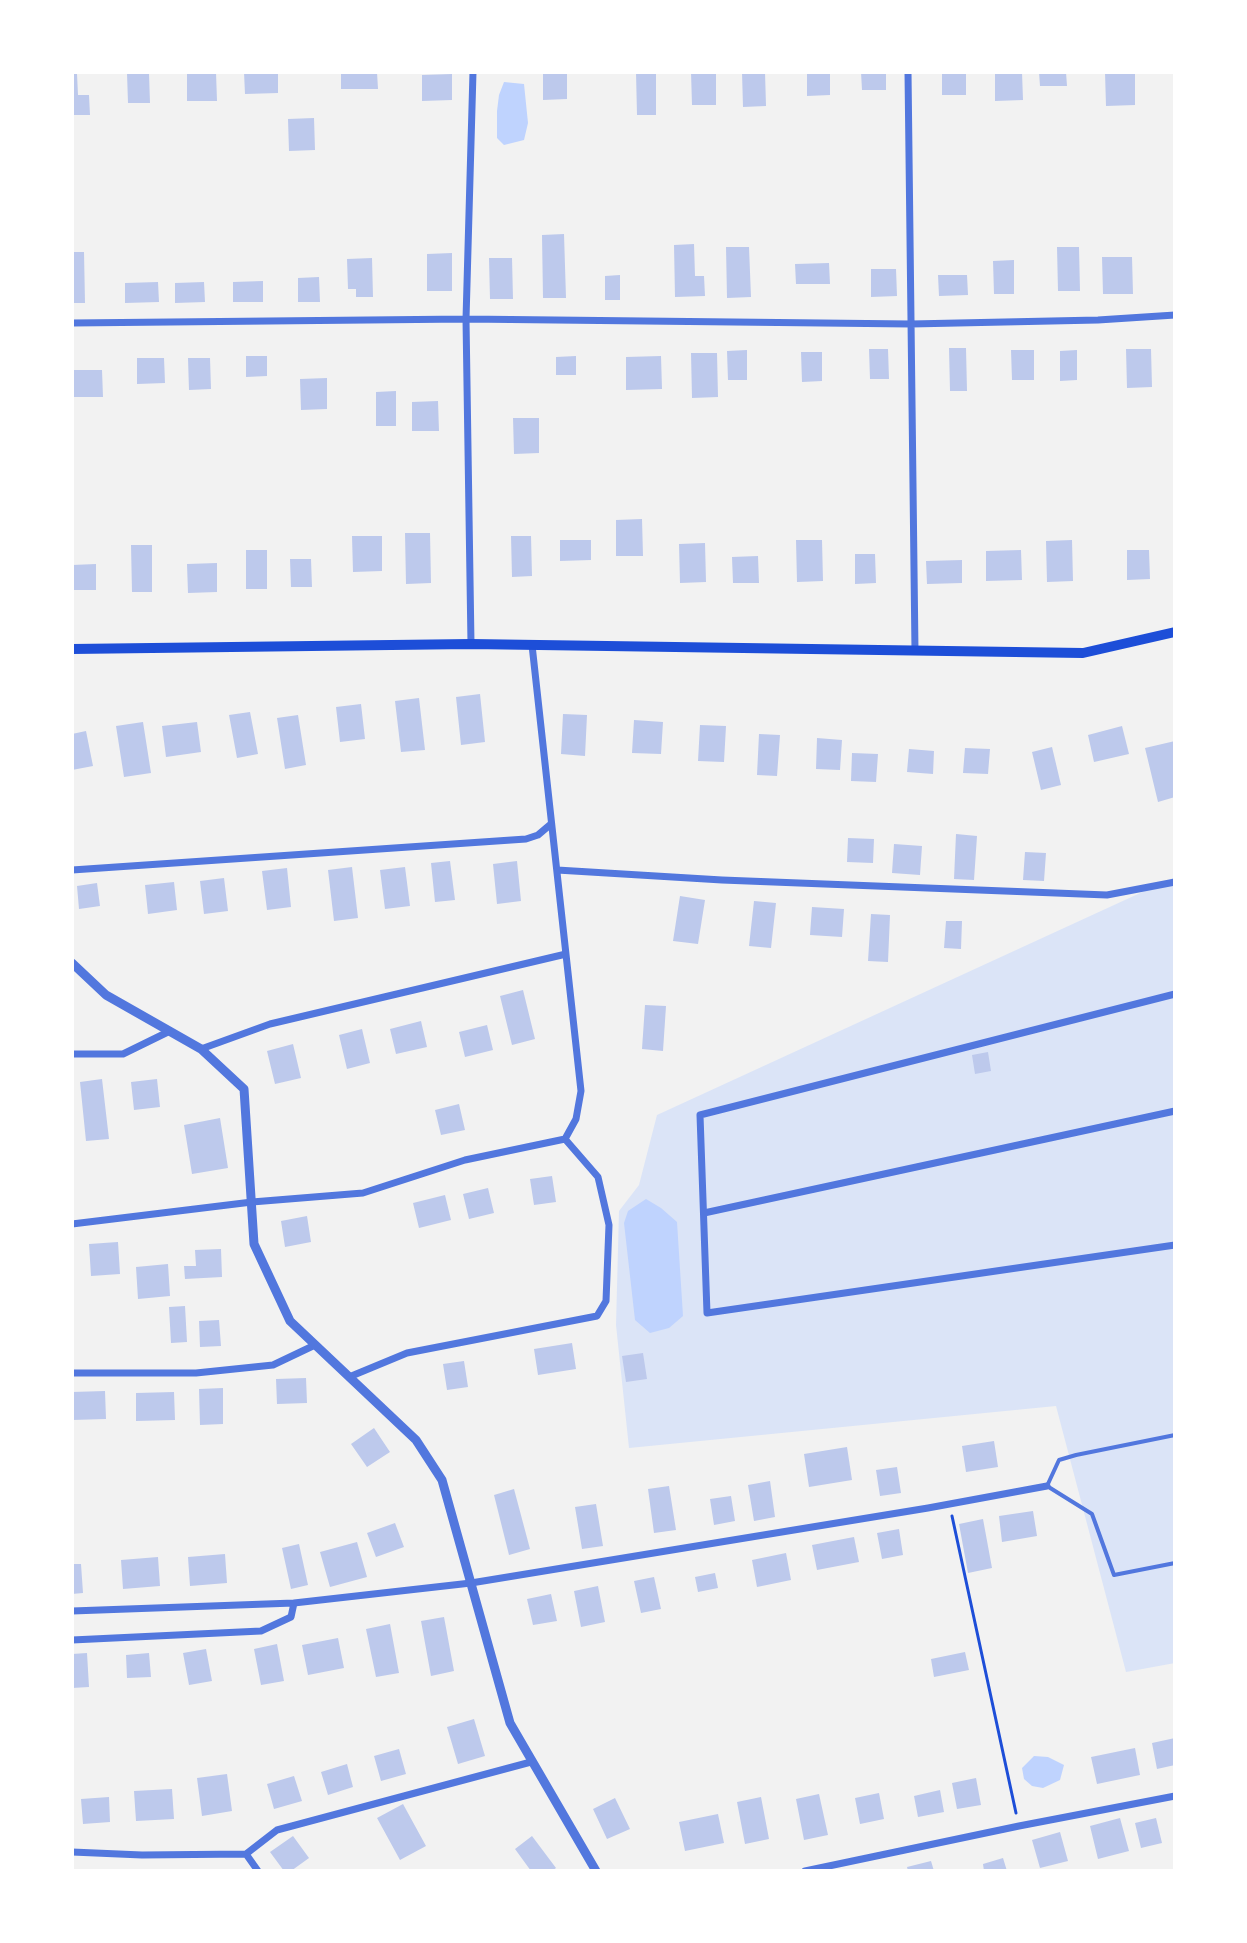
<!DOCTYPE html>
<html>
<head>
<meta charset="utf-8">
<style>
  body { margin:0 }
  #map { position:relative; width:1247px; height:1943px; overflow:hidden; background:#f2f2f2; font-family:"Sofia Sans Condensed",sans-serif }
  canvas { display:block }
  .frame { position:absolute; inset:0; border:74px solid #fff; pointer-events:none }
</style>
</head>
<body>
<div id="map">
<canvas width="1247" height="1943"></canvas>
<div class="frame"></div>
</div>
<script>
const ctx = document.querySelector('canvas').getContext('2d');
ctx.lineJoin = 'round';
function paint(path, color) {
  ctx.fillStyle = color;
  ctx.fill(path, 'evenodd');
}
function poly(rows) {
  const path = new Path2D();
  for (const r of rows) {
    path.moveTo(r[0], r[1]);
    for (let i = 2; i < r.length; i += 2) path.lineTo(r[i], r[i + 1]);
  }
  return path;
}
function trace(path, color, width, dash) {
  ctx.strokeStyle = color;
  ctx.lineWidth = width;
  ctx.lineCap = dash ? 'butt' : 'round';
  ctx.setLineDash(dash || []);
  ctx.stroke(path);
}
paint(poly([
  [1175,877,1175,1663,1126,1672,1056,1406,629,1448,616,1325,619,1211,639,1185,657,1115]
]), '#dbe4f7');
paint(poly([
  [504,82,524,84,528,123,524,140,504,145,497,138,497,111,499,95],
  [646,1199,661,1208,677,1222,683,1316,669,1328,650,1333,635,1320,624,1223,628,1211],
  [1034,1756,1048,1757,1064,1765,1060,1780,1043,1788,1032,1786,1024,1779,1022,1768]
]), '#bfd3fe');
paint(poly([
  [216,72,217,101,187,101,187,73],
  [244,72,278,72,278,93,245,94],
  [341,72,377,72,378,89,341,89],
  [636,72,656,72,656,115,637,115],
  [691,72,716,72,716,105,692,105],
  [742,72,765,72,766,106,743,107],
  [807,72,830,72,830,95,807,96],
  [861,72,886,72,886,90,862,90],
  [942,72,966,72,966,95,942,95],
  [995,72,1022,72,1023,100,995,101],
  [1039,72,1066,72,1067,86,1040,86],
  [1105,72,1135,72,1135,105,1106,106],
  [127,73,149,73,150,103,128,103],
  [543,73,567,73,567,99,543,100],
  [72,74,77,74,78,95,89,95,90,115,72,115],
  [452,74,452,100,422,101,422,75],
  [314,118,315,150,289,151,288,119],
  [564,234,566,298,543,298,542,235],
  [694,244,695,276,704,276,705,296,675,297,674,245],
  [726,247,749,247,751,297,727,298],
  [1057,247,1079,247,1080,291,1058,291],
  [72,252,84,252,85,303,72,303],
  [452,253,452,291,427,291,427,254],
  [1102,257,1132,257,1133,294,1103,294],
  [372,258,373,297,356,297,356,289,348,289,347,259],
  [489,258,512,258,513,299,490,299],
  [1014,260,1014,294,994,294,993,261],
  [829,263,830,284,796,284,795,264],
  [871,269,896,269,897,296,871,297],
  [620,275,620,300,605,300,605,276],
  [938,275,967,275,968,295,939,296],
  [319,277,320,302,298,302,298,278],
  [263,281,263,302,233,302,233,282],
  [158,282,159,302,125,303,125,283],
  [204,282,205,302,175,303,175,283],
  [949,348,966,348,967,391,950,391],
  [869,349,888,349,889,379,870,379],
  [1126,349,1151,349,1152,387,1127,388],
  [747,350,747,380,728,380,727,351],
  [1011,350,1034,350,1034,380,1012,380],
  [1077,350,1077,380,1060,381,1060,351],
  [801,352,822,352,822,381,802,382],
  [691,353,717,353,718,397,692,398],
  [246,356,267,356,267,376,246,377],
  [576,356,576,375,556,375,556,357],
  [661,356,662,389,626,390,626,357],
  [137,358,164,358,165,383,137,384],
  [188,358,210,358,211,389,189,390],
  [72,370,102,370,103,397,73,397],
  [327,378,327,409,301,410,300,379],
  [396,391,396,426,376,426,376,392],
  [438,401,439,431,412,431,412,402],
  [513,418,539,418,539,453,514,454],
  [642,519,643,556,616,556,616,520],
  [405,533,430,533,431,583,406,584],
  [352,536,382,536,382,571,353,572],
  [511,536,531,536,532,576,512,577],
  [560,540,591,540,591,560,560,561],
  [796,540,822,540,823,581,797,582],
  [1072,540,1073,581,1047,582,1046,541],
  [705,543,706,582,680,583,679,544],
  [131,545,152,545,152,592,132,592],
  [246,550,267,550,267,589,246,589],
  [1021,550,1022,580,986,581,986,551],
  [1127,550,1149,550,1150,579,1127,580],
  [855,554,875,554,876,583,855,584],
  [758,556,759,583,733,583,732,557],
  [290,559,311,559,312,587,291,587],
  [962,560,962,583,927,584,926,561],
  [217,563,217,592,188,593,187,564],
  [96,564,96,590,72,590,72,565],
  [480,694,485,742,461,745,456,697],
  [419,698,425,750,401,752,395,701],
  [361,704,365,739,340,742,336,707],
  [250,712,258,754,237,758,229,715],
  [563,714,587,715,585,756,561,754],
  [298,715,306,765,285,769,277,718],
  [634,720,663,722,661,754,632,753],
  [143,722,151,773,124,777,116,726],
  [197,722,201,752,166,757,162,726],
  [700,725,726,726,724,762,698,761],
  [1122,726,1129,754,1094,762,1088,735],
  [86,731,93,766,72,770,72,734],
  [759,734,780,735,777,776,757,775],
  [817,738,842,740,840,770,816,769],
  [1175,741,1175,797,1158,802,1145,748],
  [1052,747,1061,785,1041,790,1032,752],
  [965,748,990,749,988,774,963,773],
  [909,749,934,751,933,774,907,772],
  [852,753,878,754,876,782,851,781],
  [956,834,977,836,974,880,954,879],
  [848,838,874,839,873,863,847,862],
  [894,844,922,846,920,875,892,873],
  [1025,852,1046,853,1044,881,1023,880],
  [450,861,455,900,435,902,431,863],
  [517,861,521,901,497,904,493,864],
  [352,867,358,918,334,921,328,870],
  [405,867,410,906,385,909,380,870],
  [287,868,291,907,267,910,262,871],
  [224,878,228,911,204,914,200,881],
  [174,882,177,910,148,914,145,885],
  [97,883,100,906,79,909,77,886],
  [680,896,705,900,698,944,673,941],
  [754,901,776,903,771,948,749,946],
  [812,907,844,909,842,937,810,935],
  [871,914,890,915,888,962,868,961],
  [946,921,962,921,961,949,944,948],
  [523,990,535,1039,512,1045,500,996],
  [645,1005,666,1006,663,1051,642,1049],
  [421,1021,427,1047,396,1054,390,1029],
  [487,1025,493,1050,465,1057,459,1032],
  [362,1029,370,1063,347,1069,339,1035],
  [293,1044,301,1078,275,1084,267,1051],
  [988,1052,991,1071,975,1074,972,1055],
  [102,1079,109,1139,86,1141,80,1082],
  [157,1079,160,1107,134,1110,131,1082],
  [459,1104,465,1130,441,1135,435,1110],
  [220,1118,228,1168,192,1174,184,1125],
  [552,1176,556,1202,534,1205,530,1179],
  [488,1188,494,1213,469,1219,463,1194],
  [445,1195,451,1220,419,1228,413,1203],
  [307,1216,311,1242,285,1247,281,1221],
  [118,1242,120,1274,91,1276,89,1244],
  [221,1249,222,1277,185,1279,184,1266,196,1266,195,1250],
  [168,1264,170,1296,138,1299,136,1267],
  [185,1306,187,1342,171,1343,169,1307],
  [219,1320,221,1346,200,1347,199,1321],
  [572,1343,576,1369,538,1375,534,1349],
  [643,1353,647,1379,626,1382,622,1356],
  [464,1361,468,1387,447,1390,443,1364],
  [306,1378,307,1403,277,1404,276,1379],
  [223,1388,223,1424,200,1425,199,1389],
  [105,1391,106,1419,72,1420,72,1392],
  [174,1392,175,1420,136,1421,136,1393],
  [374,1428,390,1452,367,1467,351,1444],
  [994,1441,998,1467,966,1472,962,1446],
  [847,1447,852,1480,809,1487,804,1454],
  [897,1467,901,1493,880,1496,876,1470],
  [770,1481,775,1517,754,1521,748,1485],
  [669,1486,676,1530,654,1533,648,1489],
  [514,1489,530,1549,509,1555,494,1495],
  [731,1496,735,1521,714,1525,710,1499],
  [596,1504,603,1546,582,1549,575,1507],
  [1033,1511,1037,1536,1002,1542,999,1516],
  [983,1519,992,1568,968,1573,959,1524],
  [395,1523,404,1547,376,1557,367,1533],
  [899,1529,903,1555,882,1559,877,1533],
  [854,1537,859,1562,817,1570,812,1545],
  [357,1542,367,1577,330,1587,320,1552],
  [299,1544,308,1585,291,1589,282,1548],
  [786,1553,791,1580,757,1587,752,1560],
  [225,1554,227,1583,190,1586,188,1557],
  [158,1557,160,1586,123,1589,121,1560],
  [72,1564,81,1564,83,1593,72,1594],
  [715,1573,718,1588,698,1592,695,1577],
  [654,1577,661,1609,641,1613,634,1581],
  [598,1586,605,1622,581,1627,574,1591],
  [551,1594,557,1621,533,1625,527,1599],
  [444,1617,454,1671,431,1676,421,1621],
  [390,1624,399,1673,376,1677,366,1629],
  [338,1638,344,1668,308,1675,302,1645],
  [277,1644,284,1681,261,1685,254,1649],
  [206,1649,212,1681,189,1685,183,1653],
  [965,1652,969,1670,934,1677,931,1659],
  [87,1653,89,1687,72,1688,72,1654],
  [149,1653,151,1677,127,1678,126,1655],
  [474,1719,485,1756,458,1764,447,1727],
  [1175,1738,1175,1765,1157,1769,1152,1743],
  [1135,1748,1140,1775,1097,1784,1091,1757],
  [399,1749,406,1774,381,1781,374,1756],
  [347,1764,353,1787,328,1795,321,1772],
  [227,1774,232,1811,202,1816,197,1778],
  [294,1776,302,1801,274,1809,267,1784],
  [976,1778,981,1805,957,1809,952,1783],
  [172,1789,174,1819,136,1821,134,1791],
  [940,1790,944,1812,918,1817,914,1796],
  [879,1793,884,1819,860,1824,855,1798],
  [819,1794,828,1835,804,1840,796,1799],
  [109,1797,110,1822,83,1824,81,1799],
  [761,1797,769,1839,745,1844,737,1802],
  [615,1798,630,1829,607,1839,593,1809],
  [403,1804,426,1846,400,1860,377,1818],
  [718,1814,724,1843,685,1851,679,1822],
  [1120,1818,1129,1851,1098,1859,1090,1826],
  [1156,1818,1162,1843,1141,1848,1135,1823],
  [1060,1832,1068,1861,1040,1868,1032,1840],
  [293,1836,309,1858,291,1871,284,1871,270,1852],
  [532,1836,556,1868,552,1871,531,1871,515,1849],
  [1003,1858,1007,1871,984,1871,983,1864],
  [931,1861,934,1871,908,1871,907,1867]
]), '#bdc9ec');
trace(poly([
  [952,1516,1016,1813]
]), '#1d4ed8', 3);
trace(poly([
  [1175,1435,1076,1455,1059,1460,1047,1486,1092,1514,1114,1575,1175,1563]
]), '#5277de', 4);
trace(poly([
  [908,72,915,651],
  [72,323,466,319,911,324,1098,320,1175,315],
  [471,644,466,319,473,72],
  [532,645,581,1091,576,1119,565,1139],
  [72,870,526,839,538,835,551,824],
  [557,870,722,880,1107,895,1175,882],
  [1175,994,700,1115,707,1313,1175,1245],
  [201,1049,270,1024,566,954],
  [72,1054,123,1054,170,1031],
  [704,1213,1175,1111],
  [72,1224,252,1202,363,1193,465,1160,565,1139],
  [72,1373,196,1373,273,1365,315,1345],
  [349,1377,407,1353,597,1316,606,1301,609,1225,598,1177,565,1139],
  [72,1611,294,1603,471,1583,928,1508,1047,1486],
  [72,1640,261,1631,291,1617,294,1603],
  [72,1852,142,1855,246,1854,277,1830,531,1762],
  [246,1854,258,1871],
  [805,1871,1019,1826,1175,1796]
]), '#5277de', 7);
trace(poly([
  [72,963,106,995,201,1049,244,1089,254,1244,290,1321,416,1440,442,1480,510,1723,596,1871]
]), '#5277de', 9);
trace(poly([
  [72,649,471,644,1083,653,1175,632]
]), '#1d4ed8', 10);
</script>
</body>
</html>
